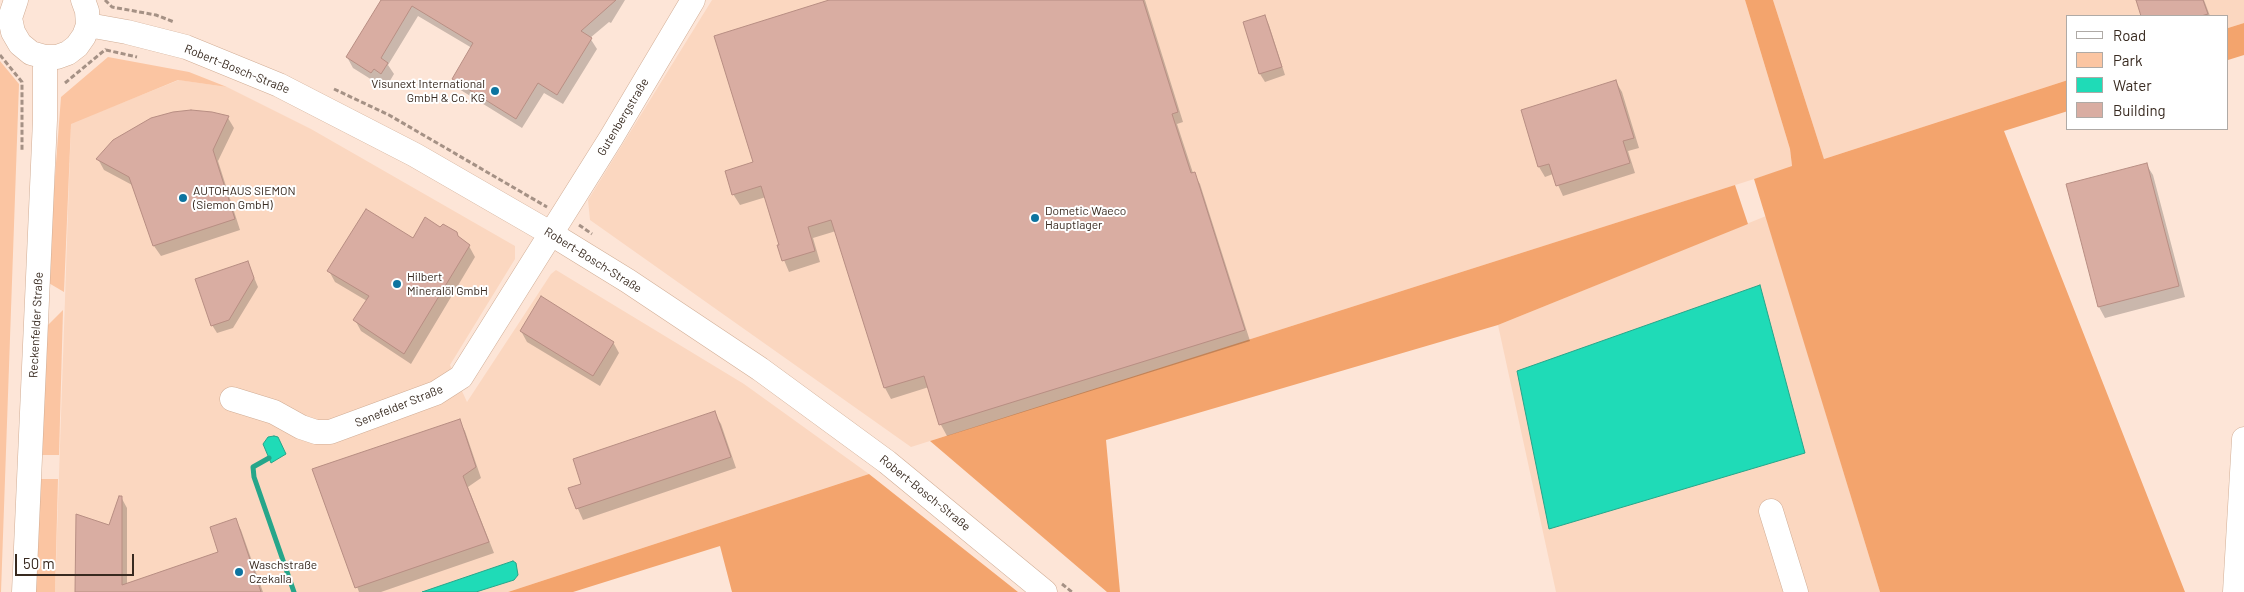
<!DOCTYPE html>
<html>
<head>
<meta charset="utf-8">
<style>
  body { margin:0 }
  #map { position:relative; width:2244px; height:592px; overflow:hidden; background:#fde5d7; font-family:Barlow,sans-serif }
  canvas { display:block }
  .legend { position:absolute; left:2066px; top:15px; width:162px; height:115px; box-sizing:border-box; background:#fff; border:1px solid #afaaa6; margin:0; padding:6px 9px; list-style:none; font-size:15px; color:#382a20 }
  .legend li { display:flex; align-items:center; gap:10px; height:25px }
  .legend b { width:25px; border:1px solid #afaaa6 }
  .scale { position:absolute; left:15px; top:554px; width:119px; height:22px; box-sizing:border-box; border:2px solid #382a20; border-top:0; padding-left:6px; font-size:15px; line-height:18px; white-space:nowrap; color:#382a20; -webkit-text-stroke:4px #fff; paint-order:stroke }
</style>
</head>
<body>
<div id="map">
<canvas width="2244" height="592"></canvas>
<ul class="legend">
<li><b style="height:6px;background:#fff"></b>Road</li>
<li><b style="height:14px;background:#fbc5a2"></b>Park</li>
<li><b style="height:14px;background:#1fdbb7"></b>Water</li>
<li><b style="height:14px;background:#d9ada2"></b>Building</li>
</ul>
<div class="scale">50 m</div>
</div>
<script>
const ctx = document.querySelector('canvas').getContext('2d');
ctx.lineJoin = 'round';
function paint(path, color) {
  ctx.fillStyle = color;
  ctx.fill(path, 'evenodd');
}
function poly(rows) {
  const path = new Path2D();
  for (const r of rows) {
    path.moveTo(r[0], r[1]);
    for (let i = 2; i < r.length; i += 2) path.lineTo(r[i], r[i + 1]);
  }
  return path;
}
function trace(path, color, width, dash) {
  ctx.strokeStyle = color;
  ctx.lineWidth = width;
  ctx.lineCap = dash ? 'butt' : 'round';
  ctx.setLineDash(dash || []);
  ctx.stroke(path);
}
function drawText(font, color, halo, rows, align = 'center') {
  ctx.font = font + ' Barlow,sans-serif';
  ctx.lineWidth = 4;
  ctx.setLineDash([]);
  ctx.textBaseline = 'middle';
  ctx.strokeStyle = halo;
  ctx.fillStyle = color;
  for (const [text, x, y, turn = 0] of rows) {
    ctx.save();
    ctx.translate(x, y);
    ctx.rotate((+turn || 0) * Math.PI / 180);
    ctx.textAlign = isNaN(turn) ? turn : align;
    if (halo) ctx.strokeText(text, 0, 0);
    ctx.fillText(text, 0, 0);
    ctx.restore();
  }
}
paint(poly([
  [712,0,1745,0,1790,149,1792,167,911,447,590,220,588,200],
  [1773,0,2244,0,2244,23,2228,28,2228,16,2068,16,2068,80,1824,159],
  [179,80,227,87,311,129,515,246,515,259,450,365,467,402,551,274,556,270,744,384,869,474,508,592,55,592,71,123],
  [1766,216,1880,592,1556,592,1498,325]
]), '#fbd7c0');
paint(poly([
  [108,57,189,72,227,87,178,80,71,124,64,292,47,282,61,97],
  [0,61,19,84,1,592,0,592],
  [63,310,59,455,38,455,45,328],
  [38,479,58,479,55,592,35,592]
]), '#fbc5a2');
paint(poly([
  [1745,0,1773,0,1824,159,2068,80,2068,111,2004,131,2185,592,1880,592,1754,179,1792,166,1790,149],
  [2244,23,2244,55,2228,60,2228,28],
  [1735,185,1748,224,1498,325,1106,440,1120,592,1107,592,930,441],
  [869,474,1018,592,732,592,720,546,573,592,508,592]
]), '#f3a46d');
const water = poly([
  [1760,285,1805,453,1549,529,1517,371,1760,285],
  [274,436,278,437,286,454,271,463,263,444,268,437,274,436],
  [513,561,516,563,518,575,514,580,476,592,422,592,513,561]
]);
paint(water, '#1fdbb7');
trace(water, '#26a68a', 1);
paint(poly([
  [395,0,625,0,611,23,609,22,590,38,597,49,563,104,544,93,522,128,459,89,453,79,472,48,418,16,388,65,394,74,388,84,380,79,377,83,353,68,347,57],
  [833,0,1145,0,1183,122,1177,124,1193,173,1200,184,1250,341,947,436,941,425,929,387,891,399,885,388,836,231,813,238,820,262,789,272,778,246,781,245,766,197,740,205,733,194,755,163],
  [2137,0,2204,0,2210,16,2142,16],
  [1265,17,1269,25,1285,75,1265,82,1260,74,1244,23],
  [1616,82,1622,92,1639,148,1628,151,1635,173,1563,196,1553,174,1545,177,1539,167,1522,111],
  [228,118,234,128,218,161,240,230,161,256,154,246,134,186,104,170,98,159],
  [2146,164,2153,175,2185,297,2105,318,2099,307,2067,185],
  [440,228,469,246,475,257,411,364,361,331,355,320,367,301,335,282,329,271],
  [248,263,258,287,233,328,217,333,212,325],
  [521,331,613,342,619,353,600,386,527,342],
  [714,413,721,424,736,468,583,520,569,489,583,485],
  [459,421,465,431,481,478,468,487,494,553,381,592,359,592,313,470],
  [121,497,127,508,127,584,219,553,235,519,241,530,263,592,76,592,110,526]
]), '#0003');
trace(poly([
  [269,458,253,467,254,477,294,592]
]), '#26a68a', 5);
const building = poly([
  [381,0,616,0,581,31,592,38,557,95,538,83,516,119,452,79,473,43,412,6,381,58,388,63,381,74,374,69,371,73,346,57,381,0],
  [829,0,1143,0,1178,112,1172,114,1191,173,1195,172,1245,330,939,425,924,376,884,388,831,220,808,227,815,251,782,261,777,245,779,245,761,186,732,195,725,171,753,162,714,36,829,0],
  [2136,0,2203,0,2208,14,2201,16,2141,16,2136,0],
  [1265,15,1282,67,1259,74,1243,22,1265,15],
  [1616,80,1634,138,1623,141,1630,163,1556,186,1549,164,1538,167,1521,110,1616,80],
  [191,110,212,112,229,116,213,150,235,219,153,246,129,177,96,159,113,140,151,118,173,112,191,110],
  [2147,163,2179,286,2098,307,2066,184,2147,163],
  [366,209,413,238,425,217,440,227,443,224,457,232,458,236,470,245,404,354,353,320,369,296,327,271,366,209],
  [248,261,254,278,229,320,211,326,195,279,248,261],
  [541,296,614,342,593,376,520,331,541,296],
  [715,411,731,457,576,509,568,488,581,484,573,459,715,411],
  [460,419,476,467,463,476,489,542,355,588,312,469,460,419],
  [119,496,122,496,122,585,218,552,210,527,236,518,261,592,75,592,76,514,109,525,119,496]
]);
paint(building, '#d9ada2');
trace(building, '#b88e83', 1);
const minor = poly([
  [16,0,10,18,13,32,20,44,31,53,45,57,57,57,68,53,77,46,84,36,88,25,87,11,83,0],
  [88,25,127,32,186,47,279,85,415,155,550,233,628,281,760,369,887,462,1045,592],
  [232,399,274,412,301,427,316,432,330,432,436,393,461,377,611,138,693,0],
  [1771,511,1796,592],
  [24,592,45,120,45,57],
  [2235,592,2244,439]
]);
trace(minor, '#d1ad95', 25);
trace(poly([
  [105,0,112,7,156,15,174,22],
  [106,50,137,57],
  [0,55,22,82,22,152],
  [65,83,106,49],
  [334,89,389,115,547,207],
  [579,225,592,234],
  [1062,584,1072,592]
]), '#a59185', 3, [5, 2.5]);
trace(minor, '#fff', 24);
for (const [x, y, r, color] of [
  [495,91,5,"#0d74a0"],
  [183,198,5,"#0d74a0"],
  [1035,218,5,"#0d74a0"],
  [397,284,5,"#0d74a0"],
  [239,572,5,"#0d74a0"]
]) {
  const dot = new Path2D();
  dot.arc(x, y, r, 0, 2 * Math.PI);
  ctx.fillStyle = color;
  ctx.fill(dot);
  trace(dot, '#fff', 2);
}
drawText('12px', '#382a20', '#fff', [
  ["Robert-Bosch-Straße",237,69,22],
  ["Gutenbergstraße",623,117,-59],
  ["Robert-Bosch-Straße",593,260,32],
  ["Reckenfelder Straße",36,325,-87],
  ["Senefelder Straße",399,406,-22],
  ["Robert-Bosch-Straße",925,493,39]
]);
drawText('12px', '#382a20', '#fff', [
  ["Visunext International",485,84,"right"],
  ["GmbH & Co. KG",485,98,"right"],
  ["AUTOHAUS SIEMON",193,191],
  ["(Siemon GmbH)",193,205],
  ["Dometic Waeco",1045,211],
  ["Hauptlager",1045,225],
  ["Hilbert",407,277],
  ["Mineralöl GmbH",407,291],
  ["Waschstraße",249,565],
  ["Czekalla",249,579]
], 'left');
</script>
</body>
</html>
